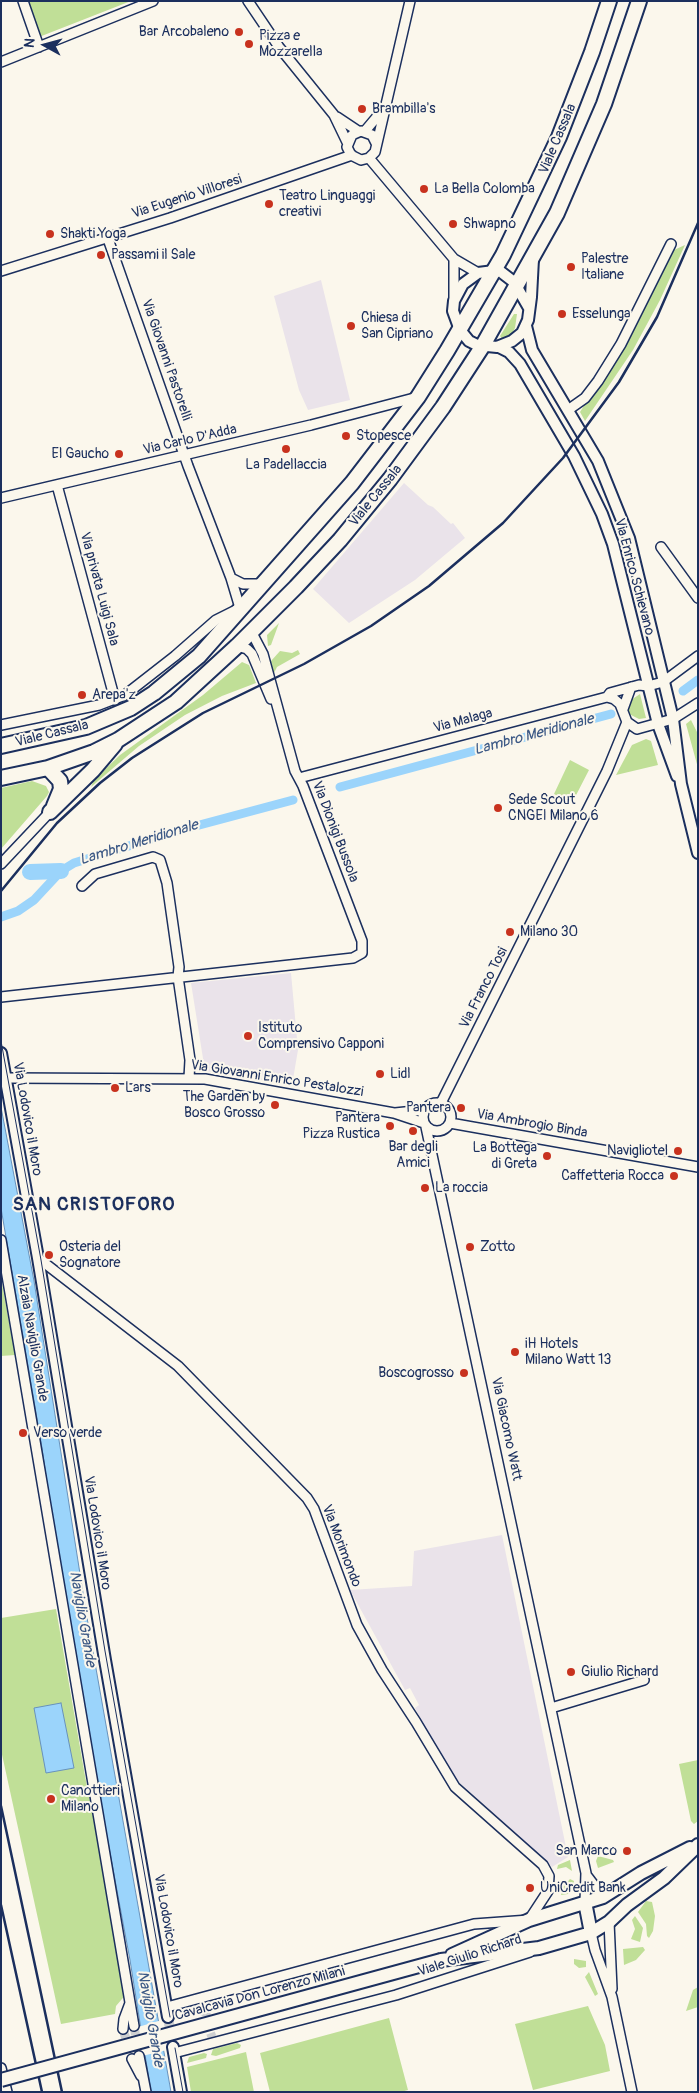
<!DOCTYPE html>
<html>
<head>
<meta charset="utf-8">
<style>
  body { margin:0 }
  #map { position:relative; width:699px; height:2093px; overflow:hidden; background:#fbf7ec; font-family:Pangolin,sans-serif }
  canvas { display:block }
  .frame { position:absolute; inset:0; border:2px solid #1b2f5e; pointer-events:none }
  .north { position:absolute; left:20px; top:20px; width:50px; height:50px; -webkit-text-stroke:4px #fbf7ec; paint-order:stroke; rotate:277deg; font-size:14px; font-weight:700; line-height:20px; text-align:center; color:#1b2f5e }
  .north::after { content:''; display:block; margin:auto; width:18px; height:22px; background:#1b2f5e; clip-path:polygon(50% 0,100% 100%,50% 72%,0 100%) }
</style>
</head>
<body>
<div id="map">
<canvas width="699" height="2093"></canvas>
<div class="frame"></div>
<div class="north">N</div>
</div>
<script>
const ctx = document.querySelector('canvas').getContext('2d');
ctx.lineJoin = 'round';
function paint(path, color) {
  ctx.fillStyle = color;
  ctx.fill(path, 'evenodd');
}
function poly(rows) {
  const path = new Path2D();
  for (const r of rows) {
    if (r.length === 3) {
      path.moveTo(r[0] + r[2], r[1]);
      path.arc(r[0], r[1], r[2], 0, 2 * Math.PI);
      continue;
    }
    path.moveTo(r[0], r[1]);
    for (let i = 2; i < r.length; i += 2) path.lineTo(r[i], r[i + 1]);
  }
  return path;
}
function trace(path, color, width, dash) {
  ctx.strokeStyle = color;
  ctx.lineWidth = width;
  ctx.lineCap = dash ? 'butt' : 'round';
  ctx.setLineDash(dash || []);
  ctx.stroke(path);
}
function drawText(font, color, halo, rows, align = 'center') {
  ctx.font = font + ' Pangolin,sans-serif';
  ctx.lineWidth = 4;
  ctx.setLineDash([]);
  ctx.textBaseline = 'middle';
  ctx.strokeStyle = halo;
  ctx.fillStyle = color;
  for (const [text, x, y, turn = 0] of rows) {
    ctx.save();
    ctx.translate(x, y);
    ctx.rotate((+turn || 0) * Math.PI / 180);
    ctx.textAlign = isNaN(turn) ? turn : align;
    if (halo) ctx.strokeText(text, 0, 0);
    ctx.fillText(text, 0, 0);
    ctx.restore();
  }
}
paint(poly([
  [321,280,350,400,308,410,299,390,274,296],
  [404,483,428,505,433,507,451,524,453,523,465,538,415,580,349,623,313,589],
  [291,973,298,1050,292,1085,205,1071,191,983],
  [502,1535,568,1857,552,1867,460,1783,446,1766,415,1708,419,1705,410,1688,405,1690,350,1590,412,1586,414,1551]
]), '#eae3ea');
paint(poly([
  [26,1,131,1,39,37],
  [685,245,660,300,633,350,585,421,580,412,625,342,674,250],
  [514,314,517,314,515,328,511,335,503,340,500,336],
  [279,623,271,645,268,646,267,635],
  [298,650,300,654,277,667,273,675,271,661,280,651,292,653],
  [242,662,249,665,256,683,222,696,185,715,139,746,91,787,94,780,120,755,203,695],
  [640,694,646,718,639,719,629,714,627,707,631,700],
  [691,720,698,734,698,768,686,724],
  [646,739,651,741,658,765,616,775,632,745],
  [570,760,589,770,572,803,554,794],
  [32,781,46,786,49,792,47,796,1,849,1,788],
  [1,1278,15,1355,1,1356],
  [56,1609,85,1776,128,1992,116,2006,115,2014,61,2024,1,1750,1,1618],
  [698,1760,698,1821,694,1824,691,1821,679,1764],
  [598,1856,613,1860,614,1862,598,1868,596,1861],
  [570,1860,572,1871,566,1867,557,1869,558,1865],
  [570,1879,574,1881,573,1888,568,1894,561,1895,563,1887],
  [646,1901,652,1902,655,1916,653,1931,649,1938,647,1936,646,1924,638,1912],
  [635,1916,643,1928,640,1942,631,1939,635,1929,632,1920],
  [643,1947,645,1950,636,1960,624,1965,623,1949],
  [574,1959,586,1961,586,1967,579,1968,574,1964],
  [589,1972,598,1994,595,1996,585,1977],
  [698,1987,698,2007,686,2011,693,1990],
  [588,2006,605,2045,610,2071,533,2090,515,2024],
  [389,2018,408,2090,401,2092,270,2092,260,2053],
  [237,2043,241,2045,240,2048,216,2056,211,2055,213,2049],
  [246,2052,254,2092,191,2092,187,2067],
  [204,2053,207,2054,206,2058,187,2063,189,2057]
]), '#c0df97');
const water = poly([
  [1,1107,34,1281,86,1612,171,2092,151,2092,130,1960,65,1612,42,1448,1,1208,1,1107],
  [61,1703,74,1768,46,1773,34,1708,61,1703]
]);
paint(water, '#9bd4fb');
trace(water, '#6892bc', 1);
paint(poly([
  [162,2020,167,2050,142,2056,138,2027]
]), '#fbf7ec');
trace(poly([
  [683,691,698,680],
  [340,787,611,714],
  [1,917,18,911,34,900,61,871,74,863,177,831,293,800]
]), '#9bd4fb', 9);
trace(poly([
  [30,872,61,871]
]), '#9bd4fb', 16);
trace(poly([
  [206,2007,206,2021,212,2037],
  [134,2026,139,2056],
  [123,2029,132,2059]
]), '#cecfd0', 9, [9, 4.5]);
trace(poly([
  [168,2017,173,2047]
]), '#cecfd0', 10, [10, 5]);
const minor = poly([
  [23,1,39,47],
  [248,1,279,47,334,115,347,142],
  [1,62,153,1],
  [337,117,358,131],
  [365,131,381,112],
  [376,143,372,135,361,131,352,135,347,147,351,155,361,160,369,158,375,152,410,1],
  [369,158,454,259,478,273],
  [454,259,454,299],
  [1,271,170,218,352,155],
  [568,410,585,398,598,381,621,344,671,244],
  [57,485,115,700],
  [1,498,311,425,418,397],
  [661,547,698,598],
  [231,578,243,584,263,584],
  [237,646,247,649,252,654,271,699],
  [607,697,614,699,620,704,627,722,637,729,673,719,698,703],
  [623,709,631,687],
  [1,725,99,705,125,695,175,656,216,620,240,608,231,578,188,466,107,236],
  [299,778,607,697,610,693,639,685,648,686,663,682,698,656],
  [1,864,50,812],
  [82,886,95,874,153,857,160,860,167,883,179,967,178,977,190,1060,189,1078],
  [1,997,353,958,362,953,362,941,303,786,295,771,263,654,251,631],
  [6,1078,205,1079,394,1113,424,1123],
  [437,1117,14],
  [441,1103,607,771,627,722],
  [395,1113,424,1110],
  [450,1123,698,1167],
  [426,1127,586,1873,585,1902],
  [1,1240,134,2026],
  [38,1258,178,1366,307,1498,314,1509,357,1625,382,1670,416,1722,455,1787,543,1865,549,1876,548,1891,529,1920,474,1924,167,2007],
  [551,1708,644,1680],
  [587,1876,603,1897],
  [609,1922,612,1989],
  [591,1933,595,1950,612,1997,632,2092],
  [123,2029,124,2019,130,2003],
  [174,2053,396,1995,530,1952],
  [139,2056,146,2092],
  [132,2059,141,2076],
  [1,2068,7,2092]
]);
const tertiary = poly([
  [529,308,514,282,501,272,494,271,478,273,463,284,454,301,453,311,460,330,469,341,477,345,497,347,512,341,522,333,528,320,531,297,533,259],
  [526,326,532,350,598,461,629,538,673,719,681,784,698,853],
  [499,347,509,352,520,364,574,456,602,514,613,544,658,724,677,776],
  [1,1053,38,1258,105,1660,168,2017],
  [173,2047,181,2092]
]);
const secondary = poly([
  [585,1902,591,1933],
  [452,1955,529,1920,603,1897,641,1873,690,1848],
  [441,1960,539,1948,591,1933,609,1922,627,1905,664,1878,698,1845]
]);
const primary = poly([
  [1,746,86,727,131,708,154,693,199,656,352,483,418,397,447,351,503,255,559,137,592,52,609,1],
  [48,768,60,781,61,789,54,806],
  [1,778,48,768,94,752,118,740,176,702,237,646,296,587,340,540,390,479,443,407,482,347,557,213,604,104,639,1],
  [50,812,93,770,115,744]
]);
trace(minor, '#1b2f5e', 12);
trace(tertiary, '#1b2f5e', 14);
trace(secondary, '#1b2f5e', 16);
trace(primary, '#1b2f5e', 18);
trace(minor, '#fbf7ec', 9);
trace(tertiary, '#fbf7ec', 10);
trace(secondary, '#fbf7ec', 12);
trace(primary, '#fbf7ec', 14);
trace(poly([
  [1,1041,41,1260,105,1651,170,2017],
  [175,2048,183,2092]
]), '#1b2f5e', 1);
trace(poly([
  [1,891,57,823,100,783,132,758,203,713,304,664,371,626,429,586,503,523,563,458,619,382,657,317,698,223],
  [1,1806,62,2092],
  [1,1905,42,2092]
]), '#1b2f5e', 2.5);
const secondaryBridge = poly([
  [1,2080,441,1960]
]);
trace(secondaryBridge, '#1b2f5e', 16, []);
trace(secondaryBridge, '#fbf7ec', 12);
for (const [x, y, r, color] of [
  [239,32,5,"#c8321e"],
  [249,44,5,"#c8321e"],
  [362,109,5,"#c8321e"],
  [424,189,5,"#c8321e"],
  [269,204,5,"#c8321e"],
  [453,224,5,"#c8321e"],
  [50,234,5,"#c8321e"],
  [101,255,5,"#c8321e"],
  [571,267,5,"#c8321e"],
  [562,314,5,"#c8321e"],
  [351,326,5,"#c8321e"],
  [346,436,5,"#c8321e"],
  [286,449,5,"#c8321e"],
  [119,454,5,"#c8321e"],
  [82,695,5,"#c8321e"],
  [498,808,5,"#c8321e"],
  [510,932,5,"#c8321e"],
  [248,1036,5,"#c8321e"],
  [380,1074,5,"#c8321e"],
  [115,1088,5,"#c8321e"],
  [275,1105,5,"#c8321e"],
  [461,1108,5,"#c8321e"],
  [390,1126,5,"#c8321e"],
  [413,1131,5,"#c8321e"],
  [678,1151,5,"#c8321e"],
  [547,1156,5,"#c8321e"],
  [674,1176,5,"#c8321e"],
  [425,1188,5,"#c8321e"],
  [470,1247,5,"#c8321e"],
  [49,1255,5,"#c8321e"],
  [515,1352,5,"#c8321e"],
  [464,1373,5,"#c8321e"],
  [23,1433,5,"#c8321e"],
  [571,1672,5,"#c8321e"],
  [51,1799,5,"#c8321e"],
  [627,1851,5,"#c8321e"],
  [530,1888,5,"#c8321e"]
]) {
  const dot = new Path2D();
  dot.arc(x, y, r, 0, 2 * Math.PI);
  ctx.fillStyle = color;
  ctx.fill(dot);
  trace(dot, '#fbf7ec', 2);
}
drawText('14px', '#1b2f5e', '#fbf7ec', [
  ["Bar Arcobaleno",229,32,"right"],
  ["Pizza e",259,36],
  ["Mozzarella",259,52],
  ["Brambilla's",372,109],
  ["La Bella Colomba",434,189],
  ["Teatro Linguaggi",279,196],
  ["creativi",279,212],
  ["Shwapno",463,224],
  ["Shakti Yoga",60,234],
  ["Passami il Sale",111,255],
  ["Palestre",581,259],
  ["Italiane",581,275],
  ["Esselunga",572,314],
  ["Chiesa di",361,318],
  ["San Cipriano",361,334],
  ["Stopesce",356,436],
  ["El Gaucho",109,454,"right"],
  ["La Padellaccia",286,465,"center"],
  ["Arepa'z",92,695],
  ["Sede Scout",508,800],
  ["CNGEI Milano 6",508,816],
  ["Milano 30",520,932],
  ["Istituto",258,1028],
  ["Comprensivo Capponi",258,1044],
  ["Lidl",390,1074],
  ["Lars",125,1088],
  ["The Garden by",265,1097,"right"],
  ["Bosco Grosso",265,1113,"right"],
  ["Pantera",451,1108,"right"],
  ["Pantera",380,1118,"right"],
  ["Pizza Rustica",380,1134,"right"],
  ["Bar degli",413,1147,"center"],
  ["Amici",413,1163,"center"],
  ["La Bottega",537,1148,"right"],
  ["di Greta",537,1164,"right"],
  ["Navigliotel",668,1151,"right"],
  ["Caffetteria Rocca",664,1176,"right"],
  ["La roccia",435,1188],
  ["Osteria del",59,1247],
  ["Sognatore",59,1263],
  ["Zotto",480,1247],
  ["iH Hotels",525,1344],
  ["Milano Watt 13",525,1360],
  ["Boscogrosso",454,1373,"right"],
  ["Verso verde",33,1433],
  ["Giulio Richard",581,1672],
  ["Canottieri",61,1791],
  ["Milano",61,1807],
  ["San Marco",617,1851,"right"],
  ["UniCredit Bank",540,1888]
], 'left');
drawText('14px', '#1b2f5e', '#fbf7ec', [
  ["Viale Cassala",558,139,-67],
  ["Via Eugenio Villoresi",187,197,-18],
  ["Via Giovanni Pastorelli",166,360,71],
  ["Via Carlo D'Adda",190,440,-13],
  ["Viale Cassala",376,496,-51],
  ["Via Enrico Schievano",634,577,75],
  ["Via privata Luigi Sala",99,589,75],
  ["Via Malaga",463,721,-15],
  ["Viale Cassala",52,734,-14],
  ["Via Dionigi Bussola",335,832,69],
  ["Via Franco Tosi",484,988,-63],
  ["Via Giovanni Enrico Pestalozzi",277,1079,9],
  ["Via Lodovico il Moro",27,1119,80],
  ["Via Ambrogio Binda",532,1124,10],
  ["Alzaia Naviglio Grande",32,1338,80],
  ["Via Giacomo Watt",506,1429,78],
  ["Via Lodovico il Moro",97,1533,81],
  ["Via Morimondo",341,1546,69],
  ["Via Lodovico il Moro",168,1931,80],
  ["Viale Giulio Richard",470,1956,-18],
  ["Cavalcavia Don Lorenzo Milani",260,1994,-15]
]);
drawText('italic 15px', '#3b5885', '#fbf7ec', [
  ["Lambro Meridionale",534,735,-15],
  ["Lambro Meridionale",139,843,-17],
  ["Naviglio Grande",82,1619,80],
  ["Naviglio Grande",150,2019,80]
]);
ctx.letterSpacing = '1px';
drawText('bold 19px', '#1b2f5e', '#fbf7ec', [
  ["SAN CRISTOFORO",94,1205]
]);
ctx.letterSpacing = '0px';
</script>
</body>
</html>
